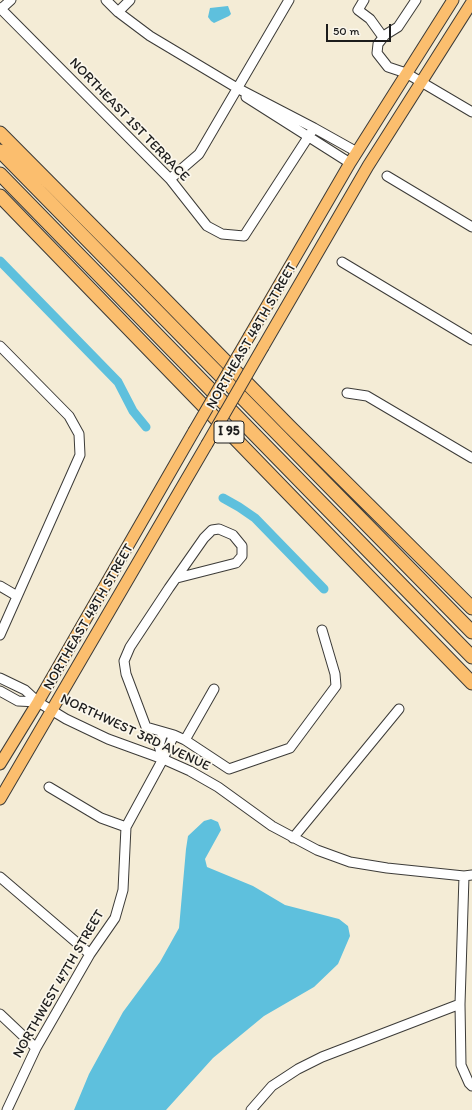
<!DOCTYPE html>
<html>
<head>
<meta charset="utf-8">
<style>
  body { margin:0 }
  #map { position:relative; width:472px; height:1110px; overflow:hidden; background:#f4ecd6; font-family:Itim,sans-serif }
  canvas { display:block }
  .scale { position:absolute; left:326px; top:24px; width:65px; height:18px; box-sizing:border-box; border:2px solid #1c1c1c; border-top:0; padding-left:5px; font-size:12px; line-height:14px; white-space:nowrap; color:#1c1c1c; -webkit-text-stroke:3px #fbf7ec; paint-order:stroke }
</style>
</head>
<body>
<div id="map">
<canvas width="472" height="1110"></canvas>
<div class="scale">50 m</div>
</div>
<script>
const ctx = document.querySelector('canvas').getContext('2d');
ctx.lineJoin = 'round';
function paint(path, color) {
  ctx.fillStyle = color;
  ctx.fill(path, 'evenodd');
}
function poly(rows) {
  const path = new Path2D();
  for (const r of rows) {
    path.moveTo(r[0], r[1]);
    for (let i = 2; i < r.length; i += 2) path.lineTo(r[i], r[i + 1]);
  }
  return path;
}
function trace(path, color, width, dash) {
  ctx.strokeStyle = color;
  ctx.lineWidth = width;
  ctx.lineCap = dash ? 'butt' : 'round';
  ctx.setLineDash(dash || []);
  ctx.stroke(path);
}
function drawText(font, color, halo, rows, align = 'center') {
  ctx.font = font + ' Itim,sans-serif';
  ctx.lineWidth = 3.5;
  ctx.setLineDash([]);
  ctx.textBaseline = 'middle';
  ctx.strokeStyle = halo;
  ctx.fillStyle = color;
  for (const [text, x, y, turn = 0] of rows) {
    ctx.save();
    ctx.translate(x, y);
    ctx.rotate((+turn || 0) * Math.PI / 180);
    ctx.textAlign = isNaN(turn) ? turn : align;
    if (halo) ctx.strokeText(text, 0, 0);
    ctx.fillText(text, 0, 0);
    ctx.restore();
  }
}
paint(poly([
  [228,6,231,14,229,16,214,23,211,21,208,17,210,8],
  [211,819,218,822,221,830,205,859,207,867,253,886,285,905,339,919,348,926,350,936,338,964,314,987,264,1016,213,1058,166,1110,74,1110,89,1074,123,1012,160,962,179,928,186,849,188,836,204,821]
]), '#5ec0dd');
trace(poly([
  [0,261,118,382,133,411,146,427],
  [223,498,239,507,255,518,324,589]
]), '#5ec0dd', 9);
const minor = poly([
  [106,0,118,12,150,36,237,88,314,128,357,152],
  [364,0,358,10,370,19,383,37],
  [416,0,398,27,385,35,378,44,377,53,388,67,406,73,472,112],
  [0,8,170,179,207,226,222,234,244,236,314,128],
  [1,9,11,0],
  [118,12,130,0],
  [246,97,350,163],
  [387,176,472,227],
  [170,179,199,154,289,0],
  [342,262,472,340],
  [0,346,69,416,79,434,80,455,0,635],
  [347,393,367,396,472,458],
  [177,578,236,563,242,556,242,546,233,535,219,529,212,530,204,538,169,588,130,647,124,661,126,674,146,727,174,735,185,740,229,769,290,748,336,686,335,674,322,630],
  [0,586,17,596],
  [0,678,25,690,38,702,66,719,108,739,163,759,190,771,218,787,272,826,317,850,350,862,387,868,464,876,472,875],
  [0,691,18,701,38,702],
  [185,740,214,689],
  [163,759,159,746,163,732],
  [49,787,101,818,126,827],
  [293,838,399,709],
  [464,876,460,1004,461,1065,469,1083,472,1086],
  [0,877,90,954],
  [0,1014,36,1048],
  [7,1110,36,1048,90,954,115,918,123,890,126,827,163,759,174,735],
  [251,1110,272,1086,298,1069,322,1057,460,1004]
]);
const major = poly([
  [250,335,350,163,453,0],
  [263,347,368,166,472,2],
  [0,764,38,702,194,431],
  [0,799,207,444]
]);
const highway = poly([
  [0,133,134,268,289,426,472,608],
  [0,151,472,632],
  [0,174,472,657],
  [0,196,472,683]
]);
trace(minor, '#3c3b38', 11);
trace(major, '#3c3b38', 13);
trace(highway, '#3c3b38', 15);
trace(minor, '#fff', 9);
trace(major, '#fbbe6e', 11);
trace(highway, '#fbbe6e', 13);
const majorBridge = poly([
  [194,431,250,335],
  [207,444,263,347]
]);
trace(majorBridge, '#3c3b38', 13, []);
trace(majorBridge, '#fbbe6e', 11);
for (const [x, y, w] of [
  [229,432,30]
]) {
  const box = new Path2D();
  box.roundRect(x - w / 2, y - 11, w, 22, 3);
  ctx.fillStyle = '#fbf7ec';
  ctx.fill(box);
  trace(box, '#1c1c1c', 1);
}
drawText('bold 13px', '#1c1c1c', null, [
  ["I 95",229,432]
]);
drawText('14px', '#1c1c1c', '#fbf7ec', [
  ["NORTHEAST 1ST TERRACE",129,120,46],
  ["NORTHEAST 48TH STREET",252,336,-60],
  ["NORTHEAST 48TH STREET",89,617,-60],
  ["NORTHWEST 3RD AVENUE",135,733,25],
  ["NORTHWEST 47TH STREET",59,984,-60]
]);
</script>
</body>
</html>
